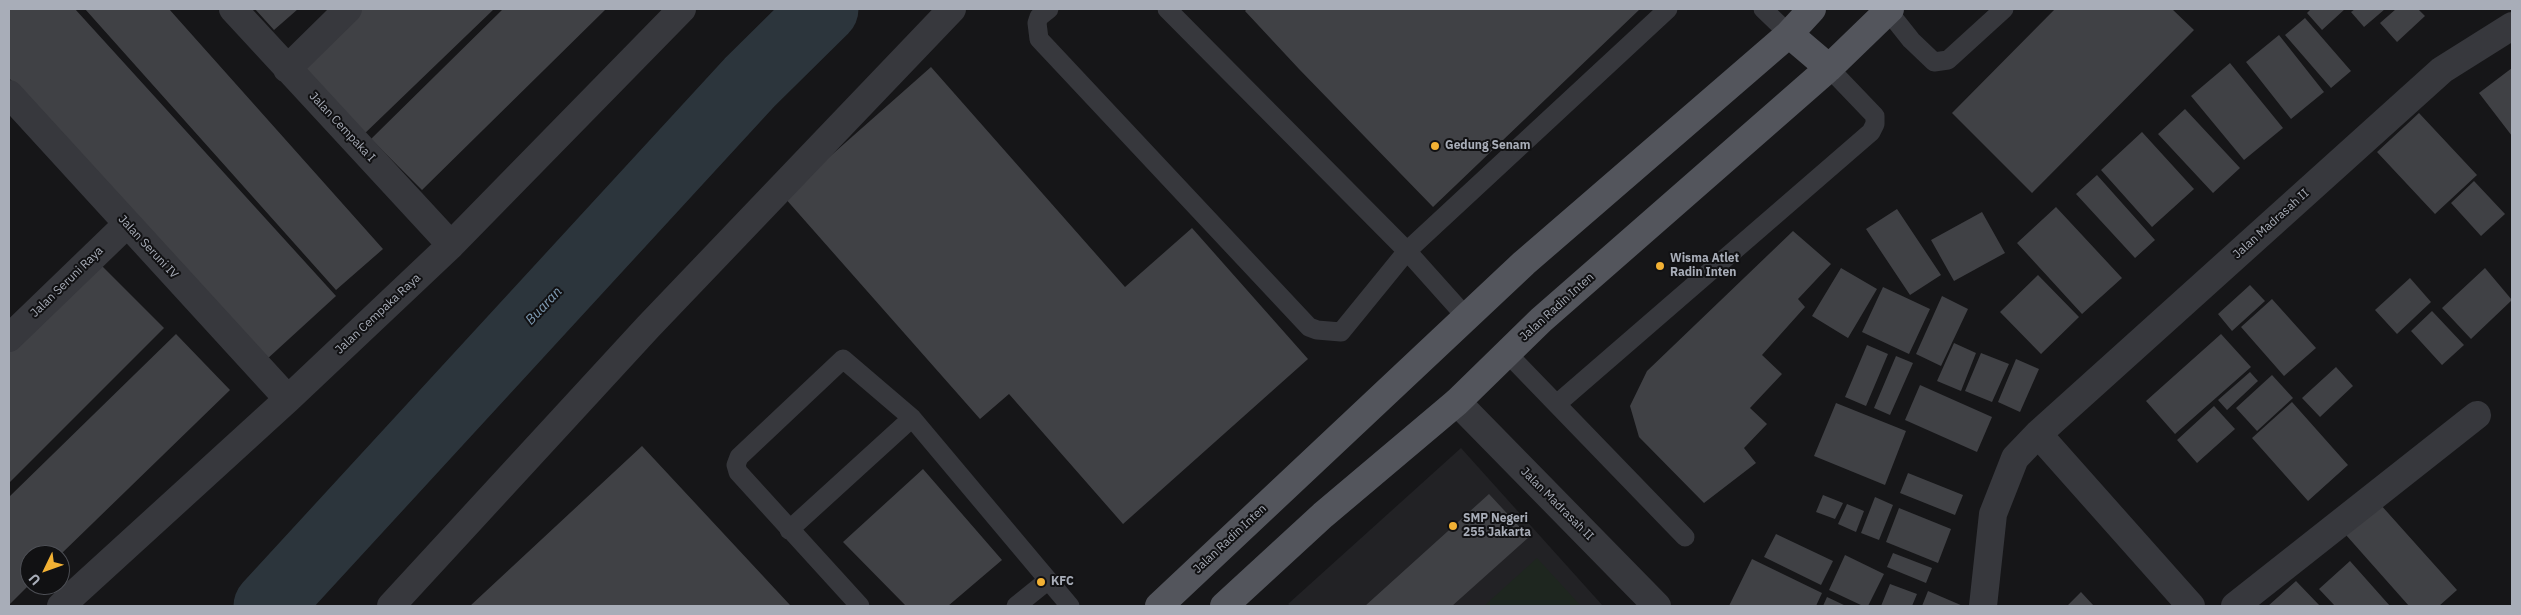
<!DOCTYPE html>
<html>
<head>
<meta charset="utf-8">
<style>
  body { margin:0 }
  #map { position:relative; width:2521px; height:615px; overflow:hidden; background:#161618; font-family:"IBM Plex Sans",sans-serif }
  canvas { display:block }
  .frame { position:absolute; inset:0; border:10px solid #a8adb8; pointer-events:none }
  .north { position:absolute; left:20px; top:545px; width:50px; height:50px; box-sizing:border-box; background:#111113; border:1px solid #4d4f55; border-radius:50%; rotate:228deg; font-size:14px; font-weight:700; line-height:20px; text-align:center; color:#a8adb8 }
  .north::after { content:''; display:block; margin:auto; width:18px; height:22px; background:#f2b134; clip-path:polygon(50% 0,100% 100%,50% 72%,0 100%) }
</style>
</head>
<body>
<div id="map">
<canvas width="2521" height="615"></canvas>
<div class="frame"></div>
<div class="north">U</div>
</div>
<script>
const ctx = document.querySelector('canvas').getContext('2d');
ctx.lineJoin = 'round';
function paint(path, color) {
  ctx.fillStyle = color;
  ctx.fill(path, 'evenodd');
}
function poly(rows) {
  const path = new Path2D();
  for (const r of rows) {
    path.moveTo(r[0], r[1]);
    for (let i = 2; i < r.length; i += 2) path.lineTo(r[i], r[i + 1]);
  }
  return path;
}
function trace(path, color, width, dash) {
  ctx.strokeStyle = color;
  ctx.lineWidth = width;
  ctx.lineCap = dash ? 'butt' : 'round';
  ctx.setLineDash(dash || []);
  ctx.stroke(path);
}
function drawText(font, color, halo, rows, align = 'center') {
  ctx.font = font + ' "IBM Plex Sans",sans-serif';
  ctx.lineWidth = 4;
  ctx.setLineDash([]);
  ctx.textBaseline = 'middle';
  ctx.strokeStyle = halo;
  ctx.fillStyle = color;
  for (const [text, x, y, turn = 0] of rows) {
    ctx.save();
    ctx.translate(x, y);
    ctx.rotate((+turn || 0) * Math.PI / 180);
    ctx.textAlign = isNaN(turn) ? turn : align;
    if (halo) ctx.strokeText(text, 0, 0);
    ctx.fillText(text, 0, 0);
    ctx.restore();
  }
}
paint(poly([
  [1461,448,1603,606,1291,606,1288,604]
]), '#222225');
paint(poly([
  [1537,558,1581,606,1484,606]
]), '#1e261f');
trace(poly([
  [268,606,750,82,824,9]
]), '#2c353c', 69);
paint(poly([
  [9,9,75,9,336,296,266,360,9,78],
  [85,9,169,9,383,249,336,290],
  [255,9,298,9,274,30],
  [358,9,494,9,361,137,295,69],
  [503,9,606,9,422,190,371,139],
  [1247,9,1640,9,1433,207,1299,69,1245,11],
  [2055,9,2172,9,2194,30,2032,193,1952,113],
  [2311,9,2345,9,2322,30,2307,13],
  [2355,9,2385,9,2364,27,2351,12],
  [2396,9,2418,9,2425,16,2397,42,2380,23],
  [2305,18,2351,71,2331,88,2285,35],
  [2279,35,2324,92,2291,119,2246,62],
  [2230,63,2283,128,2244,160,2191,96],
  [931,67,1125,287,1192,228,1308,359,1123,524,1009,394,980,419,784,197],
  [2512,68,2512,136,2479,93],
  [2185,109,2240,168,2213,193,2158,134],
  [2419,113,2477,175,2435,214,2377,152],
  [2142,132,2194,189,2152,227,2101,170],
  [2097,175,2155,240,2135,258,2076,194],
  [2474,181,2505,214,2481,236,2451,203],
  [2056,207,2122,278,2082,314,2017,243],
  [1897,209,1941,275,1910,295,1866,229],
  [1982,212,2005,253,1954,281,1931,240],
  [1793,231,1831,264,1798,299,1805,307,1762,355,1782,374,1750,408,1767,424,1744,448,1756,463,1704,503,1639,437,1630,406,1647,371],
  [99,263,164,328,9,483,9,352],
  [1841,268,1877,289,1848,338,1812,316],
  [2485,268,2512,300,2471,339,2442,308],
  [2038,275,2079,317,2041,354,2000,312],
  [2410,278,2431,302,2397,334,2375,310],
  [2250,285,2265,301,2232,331,2218,314],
  [1883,287,1930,309,1909,354,1862,332],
  [1942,296,1968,309,1941,366,1916,354],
  [2272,299,2316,348,2284,376,2241,327],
  [2432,311,2464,345,2442,365,2411,331],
  [176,334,230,390,60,555,30,555,30,584,9,605,9,497],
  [2221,334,2251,367,2175,434,2146,401],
  [1954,343,1976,353,1961,391,1937,381],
  [1867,345,1888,354,1866,406,1845,397],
  [1981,353,2009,364,1992,402,1965,391],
  [1896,356,1913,363,1890,415,1874,408],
  [2016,359,2039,369,2020,412,1998,402],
  [2336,367,2353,386,2320,417,2302,398],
  [2250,372,2258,381,2227,410,2218,400],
  [2272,375,2293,398,2257,431,2236,408],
  [1920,385,1992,417,1977,452,1905,420],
  [2292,402,2348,465,2308,501,2252,438],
  [1836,403,1906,431,1885,485,1814,456],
  [2214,406,2235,429,2197,463,2177,440],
  [642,446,790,605,470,606],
  [923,469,1002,560,948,606,906,606,843,542],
  [1908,473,1963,495,1955,515,1900,493],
  [1489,494,1529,537,1452,606,1365,606],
  [1823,495,1843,503,1835,519,1816,512],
  [1875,497,1893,505,1879,540,1861,533],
  [1847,504,1864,511,1856,532,1838,524],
  [2380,504,2457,590,2439,606,2409,606,2346,535],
  [1899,508,1951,529,1938,563,1886,542],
  [1776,534,1833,561,1821,585,1764,557],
  [1893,553,1932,568,1926,583,1887,567],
  [1845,555,1884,574,1868,606,1863,606,1829,590],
  [1752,559,1822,593,1816,606,1729,606],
  [2350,561,2390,606,2335,606,2319,589],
  [2296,581,2320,606,2268,606],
  [1890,584,1917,594,1912,606,1881,606],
  [1928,591,1963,606,1922,606],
  [2081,592,2094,606,2067,606],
  [1827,597,1846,606,1823,606]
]), '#404145');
trace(poly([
  [1049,9,1039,17,1037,23,1039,39,1309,327,1317,330,1341,332,1407,251,1668,9],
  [1167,9,1407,251,1467,318],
  [1763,9,1789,34],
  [1888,11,1911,40,1934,62,1948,60,2004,9],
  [1507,353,1685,537],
  [1558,403,1871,132,1875,124,1875,116,1829,68],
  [789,530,912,418],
  [860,606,738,472,736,465,739,457,843,359,912,418,1070,606],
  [1016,606,1047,581]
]), '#37383d', 19);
trace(poly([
  [233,9,451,245],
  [287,69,348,9],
  [9,94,288,399],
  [9,338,126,225],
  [1457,402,1657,606],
  [2038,434,2191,606],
  [61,606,288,399,451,245,682,9],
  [391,606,648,327,952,9],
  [1983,606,1993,514,2015,458,2038,434,2442,70,2512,26],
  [2235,606,2477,415]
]), '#37383d', 28);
trace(poly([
  [1789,34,1829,68],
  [1159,606,1524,263,1789,34,1812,9],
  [1224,606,1323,515,1457,402,1541,320,1829,68,1890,9]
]), '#53555c', 28);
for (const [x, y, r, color] of [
  [1435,146,5,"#f2b134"],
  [1660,266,5,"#f2b134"],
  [1453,526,5,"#f2b134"],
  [1041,582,5,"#f2b134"]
]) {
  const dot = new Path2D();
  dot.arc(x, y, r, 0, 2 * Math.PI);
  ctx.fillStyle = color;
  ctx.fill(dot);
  trace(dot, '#111113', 2);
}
drawText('12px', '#a8adb8', '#111113', [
  ["Jalan Cempaka I",342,127,47],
  ["Jalan Madrasah II",2271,224,-42],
  ["Jalan Seruni IV",148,247,47],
  ["Jalan Seruni Raya",67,282,-44],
  ["Jalan Radin Inten",1557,307,-42],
  ["Jalan Cempaka Raya",378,314,-43],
  ["Jalan Madrasah II",1557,504,45],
  ["Jalan Radin Inten",1230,539,-43]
]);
drawText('bold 12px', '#a8adb8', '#111113', [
  ["Gedung Senam",1445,146],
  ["Wisma Atlet",1670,259],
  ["Radin Inten",1670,273],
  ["SMP Negeri",1463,519],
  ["255 Jakarta",1463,533],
  ["KFC",1051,582]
], 'left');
drawText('italic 14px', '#7f9bb3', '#111113', [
  ["Buaran",544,306,-47]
]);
</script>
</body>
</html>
